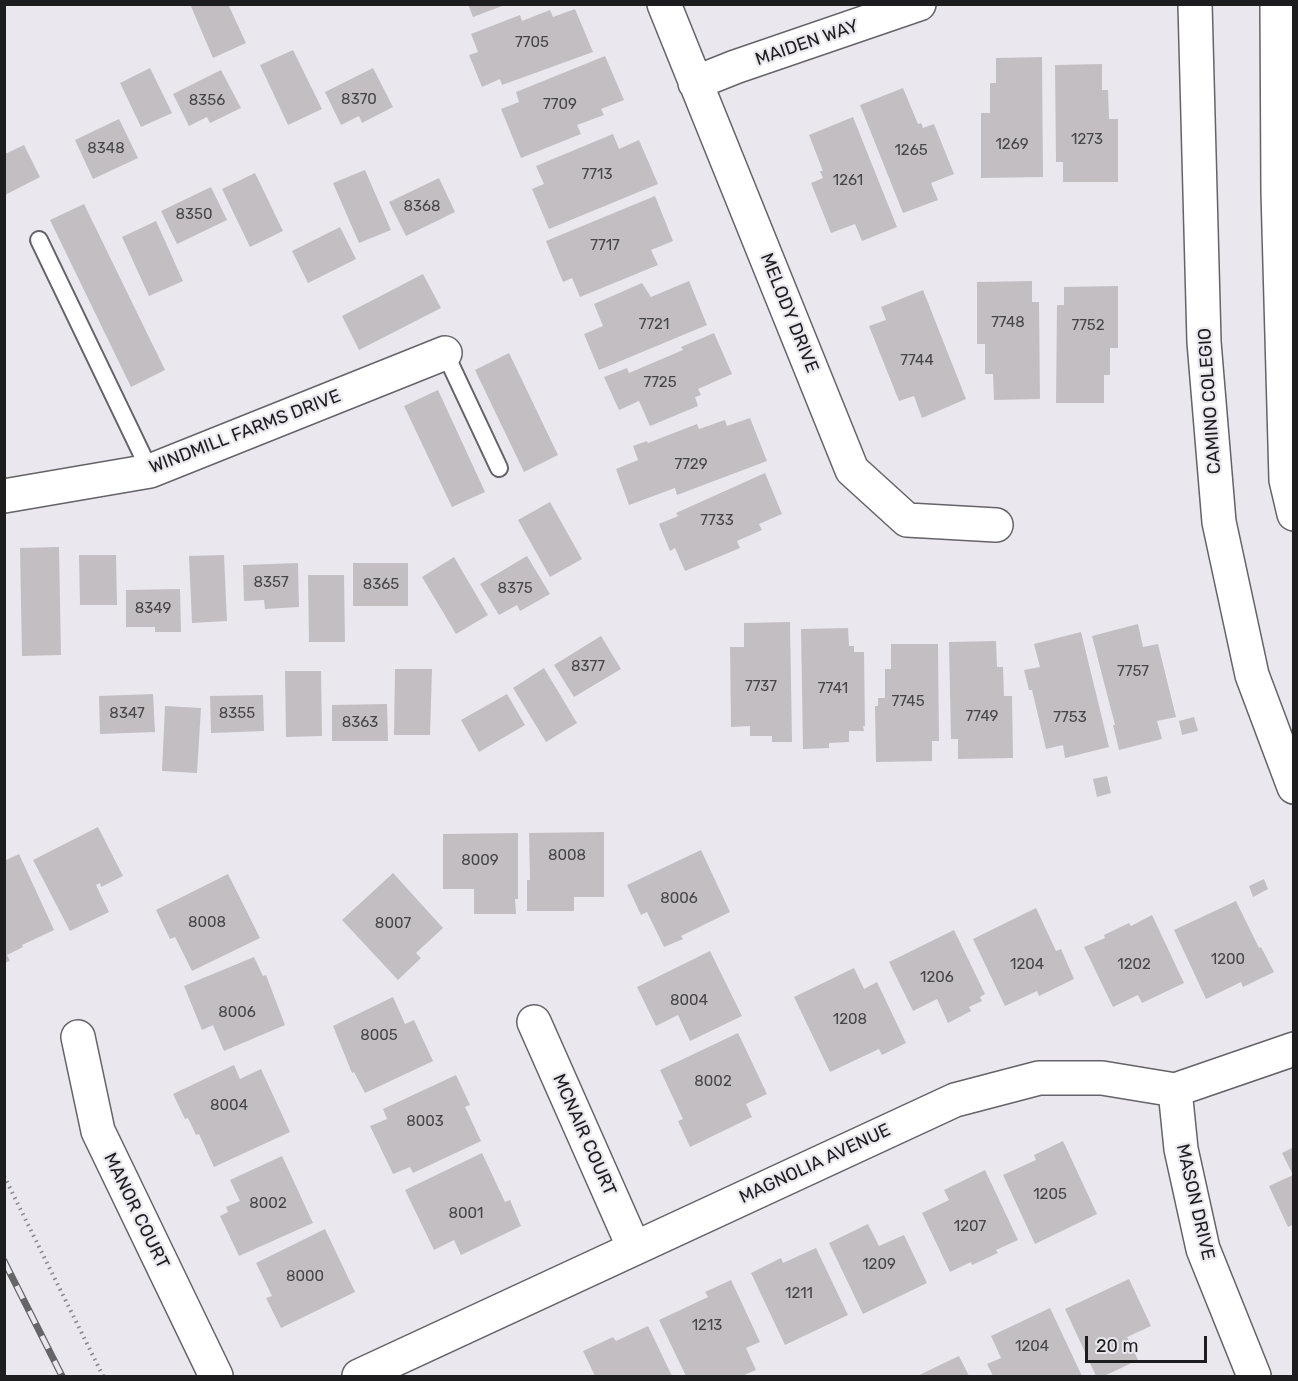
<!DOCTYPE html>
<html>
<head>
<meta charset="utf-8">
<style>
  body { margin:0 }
  #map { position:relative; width:1298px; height:1381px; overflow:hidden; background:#eae8ee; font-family:Rubik,sans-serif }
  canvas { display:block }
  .frame { position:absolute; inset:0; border:6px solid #1d1d1f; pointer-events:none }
  .scale { position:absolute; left:1085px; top:1336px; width:122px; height:27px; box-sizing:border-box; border:3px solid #1d1d1f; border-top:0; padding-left:8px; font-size:18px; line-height:21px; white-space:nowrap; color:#1d1d1f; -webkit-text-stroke:4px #eae8ee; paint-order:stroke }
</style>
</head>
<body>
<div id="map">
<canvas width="1298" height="1381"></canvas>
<div class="frame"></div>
<div class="scale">20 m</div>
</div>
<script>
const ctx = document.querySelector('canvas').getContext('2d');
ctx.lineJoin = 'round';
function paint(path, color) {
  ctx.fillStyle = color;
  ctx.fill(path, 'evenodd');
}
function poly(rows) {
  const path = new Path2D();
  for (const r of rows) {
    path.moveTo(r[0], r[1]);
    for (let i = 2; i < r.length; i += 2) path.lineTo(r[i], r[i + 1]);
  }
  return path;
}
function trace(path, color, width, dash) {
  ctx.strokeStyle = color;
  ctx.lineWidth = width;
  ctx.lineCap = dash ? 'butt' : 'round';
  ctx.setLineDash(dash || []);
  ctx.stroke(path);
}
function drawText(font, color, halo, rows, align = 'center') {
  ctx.font = font + ' Rubik,sans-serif';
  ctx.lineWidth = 4.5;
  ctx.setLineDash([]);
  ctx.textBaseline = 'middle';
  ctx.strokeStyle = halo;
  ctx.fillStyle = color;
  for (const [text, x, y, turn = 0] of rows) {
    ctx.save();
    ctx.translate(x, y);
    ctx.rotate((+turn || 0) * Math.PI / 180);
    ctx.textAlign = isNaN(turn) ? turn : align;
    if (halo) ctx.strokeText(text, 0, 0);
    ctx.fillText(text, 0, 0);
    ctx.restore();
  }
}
paint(poly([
  [190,4,228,4,246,43,213,58],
  [468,4,505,4,505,5,473,17],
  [575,9,593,52,502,85,500,79,482,87,469,55,478,52,471,34,520,15,522,21,550,10,553,17],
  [293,50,322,109,288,125,260,65],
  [605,56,624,100,601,109,604,115,577,125,581,134,521,158,501,109,519,102,516,92],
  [1042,57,1043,177,981,178,981,113,990,113,990,83,996,83,996,58],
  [1102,64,1102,90,1108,90,1109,119,1118,119,1118,182,1063,182,1063,162,1056,162,1055,65],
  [150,68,172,113,141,127,120,83],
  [373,68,393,107,362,123,359,116,341,125,325,92],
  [221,70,241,108,210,123,207,117,189,126,173,94],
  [903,88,918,124,921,123,923,128,934,124,954,174,931,183,938,200,903,213,860,105],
  [853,117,897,227,862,241,855,224,831,233,811,183,823,178,820,171,823,171,809,135],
  [119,119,138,158,93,179,75,140],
  [613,134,619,149,639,140,658,184,549,229,532,189,544,184,536,166],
  [24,145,40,177,5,195,5,154],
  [365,170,391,230,359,243,333,183],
  [255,173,283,231,250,247,222,189],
  [439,178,455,212,406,236,389,202],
  [211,187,227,220,177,244,161,211],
  [655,196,673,241,651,250,658,265,580,297,572,278,563,282,546,241],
  [84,204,165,370,131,387,50,220],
  [156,221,183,281,149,296,122,237],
  [340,227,356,259,308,283,292,251],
  [423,274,441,308,359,350,342,316],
  [689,281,707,325,599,370,584,334,603,326,594,304,642,283,651,297],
  [1032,281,1032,302,1039,302,1040,399,994,400,993,374,985,374,985,344,977,344,977,282],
  [1118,286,1118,348,1110,348,1110,375,1104,375,1104,403,1056,403,1057,305,1064,305,1064,287],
  [923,290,966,399,922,418,914,396,899,401,869,326,886,320,881,307],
  [714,333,732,374,698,389,701,395,695,397,698,406,650,426,639,401,619,410,604,377,627,368,629,373,683,350,681,347],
  [509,353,558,455,524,472,475,370],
  [438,390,485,492,452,507,404,406],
  [750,418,767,461,677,495,675,488,629,505,616,469,638,460,633,446,647,441,648,443,697,424,699,429,725,420,727,426],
  [765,473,782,514,759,524,762,530,737,541,740,548,685,571,675,548,670,551,659,524,678,516,676,513],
  [550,502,582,559,550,577,518,520],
  [59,547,61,655,22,656,20,548],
  [79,555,116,555,117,605,80,605],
  [224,555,227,621,192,623,189,556],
  [527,556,550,594,520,611,517,605,499,615,480,584],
  [454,557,488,615,456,634,422,577],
  [298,563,299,607,265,609,264,600,244,601,243,565],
  [353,563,408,563,408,606,353,606],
  [308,575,344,575,345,642,309,642],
  [180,589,181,632,155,632,155,627,126,627,126,590],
  [790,622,792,742,772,742,772,736,750,736,750,726,731,727,730,647,744,647,744,623],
  [1138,624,1143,647,1158,644,1176,717,1157,721,1162,739,1119,750,1113,725,1115,725,1092,636],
  [848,628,849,646,854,646,854,652,864,652,865,726,863,726,864,731,849,731,849,742,829,743,829,748,803,749,801,629],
  [1081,632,1109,747,1065,758,1063,745,1046,749,1032,690,1029,690,1024,670,1040,667,1034,644],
  [601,636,621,669,574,697,554,665],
  [996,641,997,667,1003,667,1004,696,1012,696,1013,758,958,759,958,739,951,739,949,642],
  [891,644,938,644,939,741,932,741,932,761,876,762,875,706,878,706,878,698,885,698,885,669,891,669],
  [544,668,577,723,546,742,513,688],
  [395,669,432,669,430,735,394,735],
  [285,671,321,671,322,736,286,737],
  [153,694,155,732,100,734,99,696],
  [507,694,525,725,479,752,461,720],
  [263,695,264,731,211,733,210,696],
  [387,704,388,741,332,741,332,705],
  [165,706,201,708,197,773,162,771],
  [1194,717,1198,731,1182,735,1179,721],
  [1107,776,1111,793,1097,797,1093,779],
  [98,827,123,876,101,887,100,883,96,885,109,912,70,931,33,860],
  [604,832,604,897,574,897,574,911,527,911,527,880,530,880,529,833],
  [518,833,518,899,515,899,516,914,474,914,474,889,443,889,443,834],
  [701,850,730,912,681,936,683,939,664,947,647,912,641,915,627,885],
  [19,854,54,930,22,945,23,947,7,955,10,961,4,963,4,861],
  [393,873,443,928,416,953,421,958,398,980,342,920],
  [228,874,260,938,192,971,175,937,170,939,156,910],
  [1264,879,1268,889,1253,897,1249,886],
  [1236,901,1259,948,1261,947,1274,972,1243,987,1241,982,1206,999,1174,930],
  [1036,908,1056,951,1061,949,1074,979,1039,996,1037,991,1005,1006,973,939],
  [1152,915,1184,983,1142,1003,1138,995,1113,1007,1084,947,1105,938,1104,935,1129,923,1131,926],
  [954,930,985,994,980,997,982,1001,969,1007,971,1011,948,1023,937,999,913,1011,889,962],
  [710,951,742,1016,690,1041,678,1015,656,1026,637,987],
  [254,957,263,976,266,975,285,1025,224,1051,213,1025,202,1030,184,986],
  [854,968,864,989,877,982,906,1043,882,1055,879,1049,830,1072,794,997],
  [393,997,405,1024,414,1020,433,1061,365,1093,354,1072,352,1073,333,1026],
  [738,1033,767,1094,746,1104,752,1117,690,1147,678,1121,683,1119,660,1070],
  [234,1065,240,1079,261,1069,290,1132,214,1167,199,1134,196,1135,188,1118,185,1119,173,1094],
  [456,1075,470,1105,465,1107,481,1141,413,1173,410,1167,393,1174,370,1126,387,1119,383,1109],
  [1063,1141,1097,1214,1035,1244,1003,1175,1036,1160,1034,1155],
  [1294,1147,1294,1224,1288,1227,1269,1186,1293,1175,1282,1153],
  [482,1153,505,1202,510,1200,521,1226,461,1255,454,1240,434,1250,405,1190],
  [282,1156,313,1223,239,1256,220,1216,228,1212,226,1207,240,1201,230,1180],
  [985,1170,1018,1240,996,1250,998,1253,972,1265,971,1262,950,1272,922,1213,949,1200,944,1190],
  [868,1224,879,1246,904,1235,927,1283,863,1314,829,1243],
  [325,1229,355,1292,281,1328,266,1298,272,1296,256,1263],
  [816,1248,848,1315,785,1345,751,1273,781,1258,783,1263],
  [1129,1279,1151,1326,1127,1337,1138,1360,1104,1376,1096,1376,1065,1309],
  [731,1280,760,1342,746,1348,756,1370,742,1376,686,1376,659,1320,708,1297,705,1292],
  [1050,1308,1082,1376,993,1376,987,1364,1001,1358,991,1336],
  [648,1326,672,1376,595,1376,583,1351,613,1337,616,1341],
  [959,1356,969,1376,917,1376]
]), '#c3bec2');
const lane = poly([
  [39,240,150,471],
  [445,353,499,468]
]);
const street = poly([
  [664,4,852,470,907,520,996,525],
  [695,83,735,67,919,4],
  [4,496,150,471,445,353],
  [534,1022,634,1248],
  [78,1037,98,1131,216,1376],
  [1175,1090,1181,1149,1203,1249,1254,1376],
  [359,1376,955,1100,1039,1078,1102,1078,1175,1090,1294,1049]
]);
const secondary = poly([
  [1195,4,1204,342,1219,522,1252,675,1294,787],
  [1277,4,1278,192,1286,480,1294,514]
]);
trace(lane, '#656369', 20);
trace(street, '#656369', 36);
trace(secondary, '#656369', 36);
trace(poly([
  [4,1176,103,1376]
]), '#87868a', 4, [1.5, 4.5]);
trace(lane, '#fff', 16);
trace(street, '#fff', 33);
trace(secondary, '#fff', 33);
const rail = poly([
  [4,1261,62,1376]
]);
trace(rail, '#656467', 7);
trace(rail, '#eae8ee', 4.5, [14]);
drawText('15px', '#464548', null, [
  ["7705",532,43],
  ["8370",359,100],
  ["8356",207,101],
  ["7709",560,105],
  ["1273",1087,140],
  ["1269",1012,145],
  ["8348",106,149],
  ["1265",911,151],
  ["7713",597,175],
  ["1261",848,181],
  ["8368",422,207],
  ["8350",194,215],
  ["7717",605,246],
  ["7748",1008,323],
  ["7721",654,325],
  ["7752",1088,326],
  ["7744",917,361],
  ["7725",660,383],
  ["7729",691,465],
  ["7733",717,521],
  ["8357",271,583],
  ["8365",381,585],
  ["8375",515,589],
  ["8349",153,609],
  ["8377",588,667],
  ["7757",1133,672],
  ["7737",761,687],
  ["7741",833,689],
  ["7745",908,702],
  ["8347",127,714],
  ["8355",237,714],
  ["7749",982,717],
  ["7753",1070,718],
  ["8363",360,723],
  ["8008",567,856],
  ["8009",480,861],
  ["8006",679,899],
  ["8008",207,923],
  ["8007",393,924],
  ["1200",1228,960],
  ["1204",1027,965],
  ["1202",1134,965],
  ["1206",937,978],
  ["8004",689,1001],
  ["8006",237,1013],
  ["1208",850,1020],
  ["8005",379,1036],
  ["8002",713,1082],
  ["8004",229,1106],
  ["8003",425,1122],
  ["1205",1050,1195],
  ["8002",268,1204],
  ["8001",466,1214],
  ["1207",970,1227],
  ["1209",879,1265],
  ["8000",305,1277],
  ["1211",799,1294],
  ["1213",707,1326],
  ["1204",1032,1347]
]);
drawText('18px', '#1d1d1f', '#eae8ee', [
  ["MAIDEN WAY",807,43,-19],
  ["MELODY DRIVE",789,313,68],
  ["CAMINO COLEGIO",1210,401,-94],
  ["WINDMILL FARMS DRIVE",245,432,-21],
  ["MCNAIR COURT",584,1135,66],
  ["MAGNOLIA AVENUE",815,1164,-25],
  ["MASON DRIVE",1195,1202,77],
  ["MANOR COURT",136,1211,64]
]);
</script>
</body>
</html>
